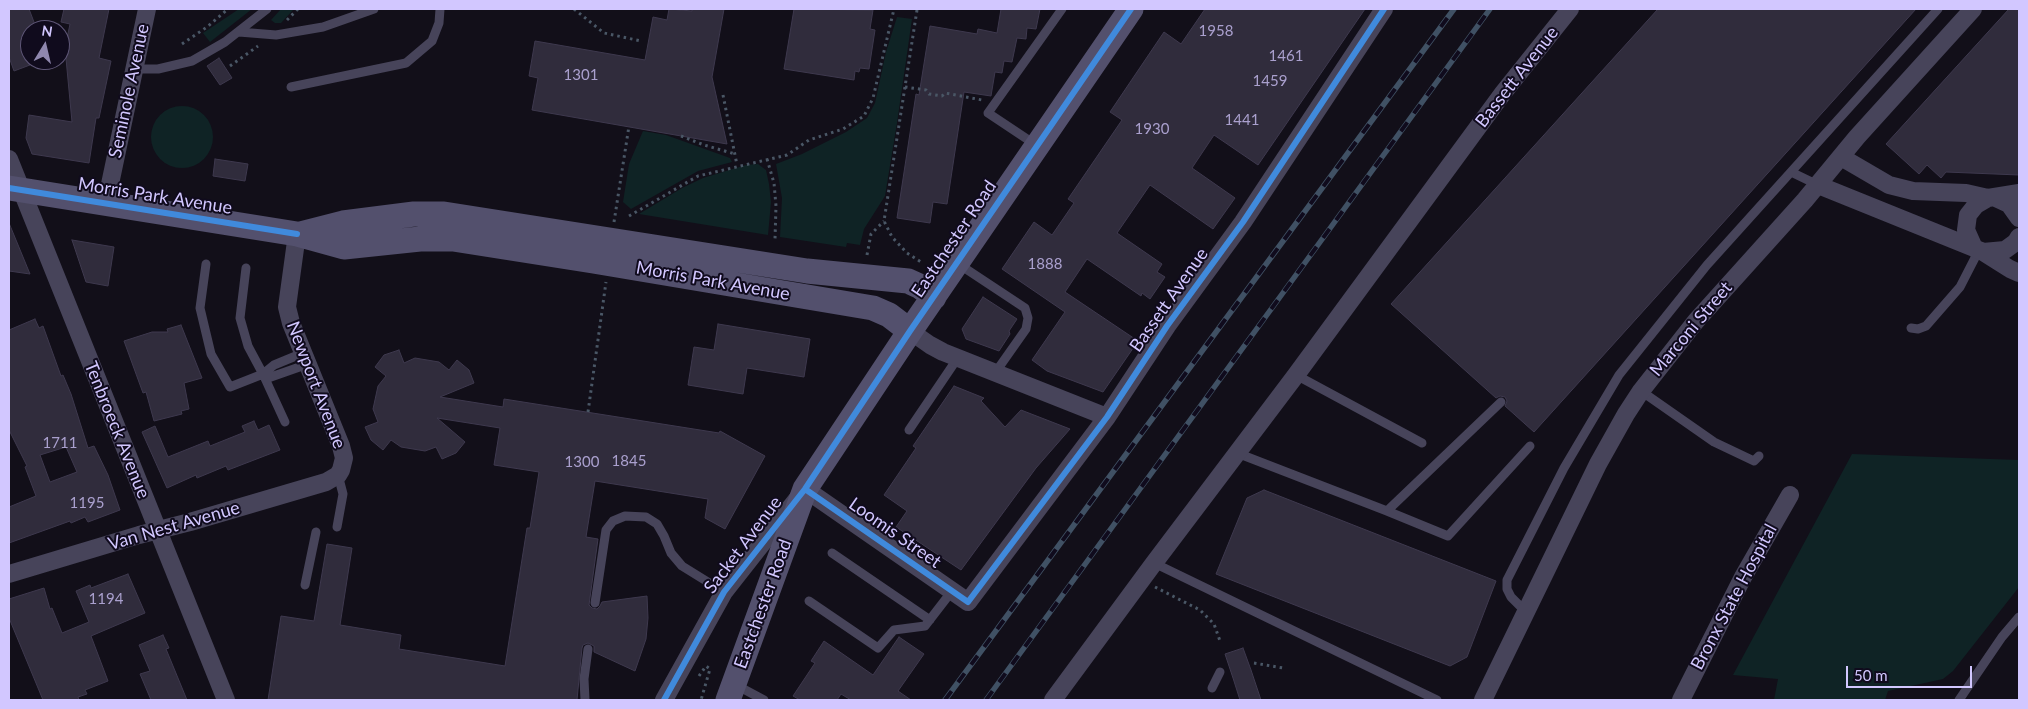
<!DOCTYPE html>
<html>
<head>
<meta charset="utf-8">
<style>
  body { margin:0 }
  #map { position:relative; width:2028px; height:709px; overflow:hidden; background:#120f19; font-family:Lato,sans-serif }
  canvas { display:block }
  .frame { position:absolute; inset:0; border:10px solid #d2c7ff; pointer-events:none }
  .north { position:absolute; left:20px; top:20px; width:50px; height:50px; box-sizing:border-box; background:#100b1d; border:1px solid #5e5677; border-radius:50%; rotate:9deg; font-size:14px; font-weight:700; line-height:20px; text-align:center; color:#d2c7ff }
  .north::after { content:''; display:block; margin:auto; width:18px; height:22px; background:#8f87ae; clip-path:polygon(50% 0,100% 100%,50% 72%,0 100%) }
  .scale { position:absolute; left:1846px; top:666px; width:126px; height:22px; box-sizing:border-box; border:2px solid #d2c7ff; border-top:0; padding-left:6px; font-size:15px; line-height:18px; white-space:nowrap; color:#d2c7ff; -webkit-text-stroke:4px #100b1d; paint-order:stroke }
</style>
</head>
<body>
<div id="map">
<canvas width="2028" height="709"></canvas>
<div class="frame"></div>
<div class="north">N</div>
<div class="scale">50 m</div>
</div>
<script>
const ctx = document.querySelector('canvas').getContext('2d');
ctx.lineJoin = 'round';
function paint(path, color) {
  ctx.fillStyle = color;
  ctx.fill(path, 'evenodd');
}
function poly(rows) {
  const path = new Path2D();
  for (const r of rows) {
    if (r.length === 3) {
      path.moveTo(r[0] + r[2], r[1]);
      path.arc(r[0], r[1], r[2], 0, 2 * Math.PI);
      continue;
    }
    path.moveTo(r[0], r[1]);
    for (let i = 2; i < r.length; i += 2) path.lineTo(r[i], r[i + 1]);
  }
  return path;
}
function trace(path, color, width, dash) {
  ctx.strokeStyle = color;
  ctx.lineWidth = width;
  ctx.lineCap = dash ? 'butt' : 'round';
  ctx.setLineDash(dash || []);
  ctx.stroke(path);
}
function drawText(font, color, halo, rows, align = 'center') {
  ctx.font = font + ' Lato,sans-serif';
  ctx.lineWidth = 4;
  ctx.setLineDash([]);
  ctx.textBaseline = 'middle';
  ctx.strokeStyle = halo;
  ctx.fillStyle = color;
  for (const [text, x, y, turn = 0] of rows) {
    ctx.save();
    ctx.translate(x, y);
    ctx.rotate((+turn || 0) * Math.PI / 180);
    ctx.textAlign = isNaN(turn) ? turn : align;
    if (halo) ctx.strokeText(text, 0, 0);
    ctx.fillText(text, 0, 0);
    ctx.restore();
  }
}
paint(poly([
  [239,9,252,9,210,42,203,33],
  [281,9,294,9,281,23,275,23,271,20],
  [897,17,912,19,897,123,885,196,864,229,860,245,847,243,846,247,780,237,782,198,776,164,802,154,846,132,867,118,875,103,886,52],
  [182,137,31],
  [643,131,666,135,730,158,732,162,698,171,631,209,623,202,629,164],
  [758,164,766,170,769,184,771,202,768,235,639,214,682,188,703,178,746,165],
  [1852,454,2019,460,2019,587,1953,671,1943,679,1888,691,1885,700,1774,700,1778,679,1733,675]
]), '#0f2325');
const building = poly([
  [9,9,29,9,37,30,30,30,30,65,14,71,9,57,9,9],
  [64,9,109,9,99,58,111,61,99,118,96,118,89,163,32,154,26,138,29,115,72,122,65,48,70,24,61,22,64,9],
  [669,9,692,11,692,9,724,9,712,77,727,144,532,110,538,78,529,76,535,41,645,60,653,17,667,20,669,9],
  [794,9,873,10,870,29,875,30,869,69,860,68,859,72,855,71,854,80,784,69,794,9],
  [1001,9,1040,9,1036,29,1027,28,1026,39,1017,38,1012,62,1004,61,1002,73,995,72,991,96,964,92,947,204,933,202,930,223,897,218,916,94,919,95,930,26,977,34,978,29,997,33,1001,9],
  [1205,9,1365,9,1258,165,1214,135,1192,168,1235,198,1213,229,1150,185,1117,233,1162,264,1157,272,1165,277,1150,299,1142,293,1141,296,1087,259,1065,292,1138,341,1103,392,1047,371,1032,360,1065,312,1002,269,1034,222,1052,235,1074,203,1068,199,1122,120,1110,112,1164,32,1181,44,1205,9],
  [1658,9,1916,9,1534,432,1505,406,1507,401,1505,397,1500,396,1496,398,1391,304,1658,9],
  [2009,9,2019,9,2019,175,1946,172,1941,178,1927,165,1919,174,1886,144,2009,9],
  [219,58,232,78,220,85,207,66,219,58],
  [215,159,248,164,245,181,213,176,215,159],
  [9,223,30,274,9,271,9,223],
  [72,240,114,247,108,286,86,282,72,240],
  [983,297,1017,319,1009,331,1010,334,999,351,966,339,962,329,983,297],
  [35,319,39,328,43,326,61,376,63,375,71,394,88,448,94,446,108,475,120,510,88,522,85,517,71,523,70,521,9,543,9,507,36,496,25,467,27,466,9,430,9,330,35,319],
  [66,447,77,472,50,482,40,455,66,447],
  [718,324,810,339,804,377,747,368,743,394,688,385,694,347,714,350,718,324],
  [181,325,202,378,184,383,189,409,181,411,182,414,154,421,146,392,143,393,124,341,152,332,168,332,167,329,181,325],
  [399,350,404,363,415,358,439,362,449,370,457,360,469,370,474,383,440,397,503,407,504,399,719,433,720,431,765,456,725,529,705,518,708,499,595,481,586,537,598,539,589,605,592,608,597,609,600,606,602,602,647,596,648,618,646,639,635,671,594,652,594,646,588,643,583,645,582,648,577,700,268,700,281,616,314,621,327,544,352,548,340,625,401,635,399,649,505,666,527,528,530,528,539,472,494,465,500,428,437,418,465,442,456,453,442,459,436,447,425,451,401,447,391,440,383,450,371,440,365,427,378,422,373,409,378,386,386,376,375,367,384,355,399,350],
  [954,386,984,398,981,401,1005,427,1021,410,1070,429,1036,468,961,570,896,527,907,511,884,495,916,448,913,446,954,386],
  [254,421,258,430,269,425,280,450,228,470,226,466,197,478,196,475,167,488,142,432,155,426,168,457,208,441,210,446,245,432,242,426,254,421],
  [1264,490,1496,581,1467,657,1450,666,1216,574,1247,498,1264,490],
  [128,574,145,613,91,636,108,681,85,690,87,694,78,697,79,700,43,700,9,618,9,599,44,588,50,609,52,608,62,633,89,622,76,591,90,585,91,588,128,574],
  [163,635,169,648,166,649,187,700,151,700,140,674,150,671,139,645,163,635],
  [899,637,924,654,898,691,911,700,851,700,841,694,837,700,800,700,793,696,815,663,811,661,824,641,873,675,899,637],
  [1243,648,1251,670,1261,700,1240,700,1233,678,1225,654,1243,648]
]);
paint(building, '#302c3c');
trace(building, '#3e394e', 1);
trace(poly([
  [574,9,604,33,641,41],
  [917,10,884,221,892,237,907,253,921,262],
  [287,20,298,9],
  [182,44,207,27,228,9],
  [230,66,258,46],
  [905,87,926,90,929,94,942,96,945,93,982,100,983,101],
  [723,95,737,165],
  [681,136,704,145,735,154],
  [767,159,774,183,776,206,775,239],
  [629,216,698,176,787,155,809,140,843,129,864,116,873,98,894,9],
  [614,222,629,126],
  [867,255,871,234,884,221],
  [588,412,606,282],
  [1155,587,1200,610,1214,624,1220,641],
  [1254,663,1283,668],
  [699,676,706,666,710,669,701,700]
]), '#4a5766', 3, [2.5, 4]);
trace(poly([
  [239,32,276,35,323,27,374,9],
  [134,69,158,69,192,61,225,42,267,9],
  [291,87,406,63,432,41,439,23,440,9],
  [1036,145,988,113,1062,9],
  [1791,172,1818,185],
  [957,263,1025,308,1028,318,1026,329,995,373],
  [206,264,200,308,211,354,230,387,263,374,285,422],
  [246,268,240,318,248,346,263,374],
  [1911,328,1918,329,1926,326,1960,287,1979,250],
  [303,353,274,365,263,374,271,377,308,364],
  [1296,375,1422,443],
  [1641,391,1714,442,1754,461,1759,456],
  [909,430,957,359],
  [1237,453,1387,511,1501,402],
  [1387,511,1448,536,1530,446],
  [337,527,343,494,338,475],
  [832,553,930,620],
  [1154,563,1437,700],
  [305,585,316,532],
  [809,601,878,648,894,630,925,626,952,591],
  [595,603,606,530,613,521,625,516,646,517,657,524,664,536,671,553,682,566,724,592],
  [1526,612,1511,597,1507,589,1507,580,1564,468,1619,375,1707,265,1938,9],
  [736,685,764,700],
  [1212,688,1220,672],
  [585,700,584,679,588,649],
  [1959,700,2002,637,2019,617]
]), '#47445a', 9);
trace(poly([
  [1841,157,1889,185,1913,191,1966,193,1988,198],
  [9,159,226,700],
  [1818,185,1974,248],
  [2019,193,1988,198,1976,205,1968,215,1966,230,1974,248,1983,252,2005,250,2016,242,2019,237],
  [1996,198,2009,204,2019,218],
  [106,203,147,9],
  [1983,252,2010,269,2019,273],
  [910,331,930,345,943,352,1107,417],
  [9,574,139,535,190,522,326,482,338,475,341,470,344,458,341,446,291,323,287,307,297,234],
  [664,700,724,592,805,489,968,602,1107,417,1167,326,1243,222,1384,9],
  [1053,700,1154,563,1296,375,1503,93,1570,9],
  [1483,700,1598,464,1626,414,1641,391,1696,321,1805,200,1857,137,1973,9],
  [1681,700,1743,577,1790,495]
]), '#47445a', 18);
trace(poly([
  [9,188,297,234,344,247,420,239,453,239,593,261,873,308,889,315,910,331],
  [300,234,343,223,414,214,444,214,807,271,908,281,919,286,934,297],
  [728,700,805,489,910,331,1131,9]
]), '#53506d', 25);
const rail = poly([
  [945,700,1454,9],
  [986,700,1490,9]
]);
trace(rail, '#405164', 5.5);
trace(rail, '#100b1d', 4, [11]);
trace(poly([
  [9,188,297,234],
  [805,489,968,602,1107,417,1167,326,1243,222,1384,9],
  [664,700,724,592,805,489,910,331,1131,9]
]), '#408adc', 6);
drawText('15px', '#aaa0ce', null, [
  ["1958",1216,31],
  ["1461",1286,56],
  ["1301",581,75],
  ["1459",1270,81],
  ["1441",1242,120],
  ["1930",1152,129],
  ["1888",1045,264],
  ["1711",60,443],
  ["1845",629,461],
  ["1300",582,462],
  ["1195",87,503],
  ["1194",106,599]
]);
drawText('18px', '#d2c7ff', '#100b1d', [
  ["Bassett Avenue",1517,77,-52],
  ["Seminole Avenue",129,91,-78],
  ["Morris Park Avenue",155,196,9],
  ["Eastchester Road",954,239,-56],
  ["Morris Park Avenue",713,281,10],
  ["Bassett Avenue",1169,300,-55],
  ["Marconi Street",1691,329,-50],
  ["Newport Avenue",316,385,69],
  ["Tenbroeck Avenue",117,430,68],
  ["Van Nest Avenue",174,526,-16],
  ["Loomis Street",895,533,35],
  ["Sacket Avenue",743,545,-53],
  ["Bronx State Hospital",1734,597,-62],
  ["Eastchester Road",763,604,-70]
]);
</script>
</body>
</html>
